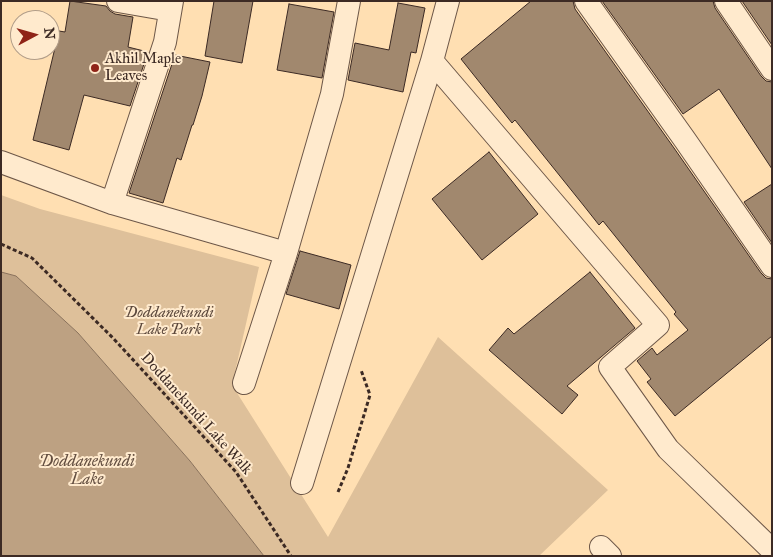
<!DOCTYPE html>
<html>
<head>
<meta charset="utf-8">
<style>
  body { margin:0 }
  #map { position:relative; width:773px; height:557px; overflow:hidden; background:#ffdfb2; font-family:"IM FELL Great Primer",serif }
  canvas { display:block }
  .frame { position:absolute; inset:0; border:2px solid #3c2a24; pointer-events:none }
  .north { position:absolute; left:10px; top:10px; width:50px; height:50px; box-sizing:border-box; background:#ffeacd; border:1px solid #b19d89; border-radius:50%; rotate:84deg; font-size:14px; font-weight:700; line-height:20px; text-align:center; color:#3c2a24 }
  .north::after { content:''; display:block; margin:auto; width:18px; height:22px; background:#8f2418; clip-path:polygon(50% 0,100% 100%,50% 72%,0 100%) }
</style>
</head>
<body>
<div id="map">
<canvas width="773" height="557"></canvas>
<div class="frame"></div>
<div class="north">N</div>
</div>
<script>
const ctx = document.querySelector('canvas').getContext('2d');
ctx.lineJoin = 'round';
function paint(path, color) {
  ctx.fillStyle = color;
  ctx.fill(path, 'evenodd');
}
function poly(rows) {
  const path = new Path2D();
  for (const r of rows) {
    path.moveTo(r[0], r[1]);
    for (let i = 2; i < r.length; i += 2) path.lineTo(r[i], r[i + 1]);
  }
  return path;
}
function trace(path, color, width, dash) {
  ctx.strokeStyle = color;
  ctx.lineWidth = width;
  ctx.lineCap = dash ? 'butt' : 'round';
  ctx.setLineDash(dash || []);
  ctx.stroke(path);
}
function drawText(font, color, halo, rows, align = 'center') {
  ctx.font = font + ' "IM FELL Great Primer",serif';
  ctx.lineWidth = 4;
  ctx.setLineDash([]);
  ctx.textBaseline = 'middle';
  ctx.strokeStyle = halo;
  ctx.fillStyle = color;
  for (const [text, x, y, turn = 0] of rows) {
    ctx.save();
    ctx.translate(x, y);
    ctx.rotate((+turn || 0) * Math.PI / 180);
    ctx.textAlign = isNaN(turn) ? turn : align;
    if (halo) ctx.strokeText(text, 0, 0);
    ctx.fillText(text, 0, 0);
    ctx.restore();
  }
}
paint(poly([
  [1,195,40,209,259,267,232,385,328,537,438,337,608,490,539,556,264,556,190,461,78,333,16,276,1,272]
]), '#dec09a');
const water = poly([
  [1,272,16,276,78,333,190,461,264,556,1,556,1,272]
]);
paint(water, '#bda182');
trace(water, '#89715c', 1);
const building = poly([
  [70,1,106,6,110,11,115,14,133,17,128,47,148,52,130,106,84,95,69,150,33,140,59,31,65,32,70,1],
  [214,1,253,1,242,63,205,56,214,1],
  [531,1,573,1,575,9,674,148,761,273,766,278,772,279,772,336,675,416,647,382,651,379,637,361,652,348,657,355,688,330,674,314,676,312,603,221,599,225,584,206,515,120,512,123,461,59,531,1],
  [602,1,713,1,715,8,761,76,766,81,772,82,772,169,719,89,683,114,602,1],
  [742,1,772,1,772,45,742,1],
  [398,3,425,8,416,53,411,52,403,92,348,80,355,43,389,50,398,3],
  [289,4,334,12,322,78,277,70,289,4],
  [175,55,210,62,202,96,193,125,192,125,181,160,177,158,163,203,129,193,175,55],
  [489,152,538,214,482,260,432,199,489,152],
  [772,184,772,243,744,202,772,184],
  [300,251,351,265,339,309,286,294,300,251],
  [590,272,635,328,567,386,578,395,562,414,489,350,508,328,514,334,590,272]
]);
paint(building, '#a1886e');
trace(building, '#3c2a24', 1);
const minor = poly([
  [118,1,170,10],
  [448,1,432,61,658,325,610,367,668,449,772,550],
  [586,1,685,140,772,266],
  [726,1,772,69],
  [1,162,112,203,286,253],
  [112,203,165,42,172,1],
  [244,383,286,253,332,94,349,1],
  [302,483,432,61],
  [601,547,610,556]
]);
trace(minor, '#6d5748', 24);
trace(poly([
  [1,244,32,258,113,338,236,472,291,556],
  [338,492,348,468,370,395,361,370]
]), '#3c2a24', 3, [4, 2.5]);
trace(minor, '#ffeacd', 22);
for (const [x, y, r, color] of [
  [95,68,5,"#8f2418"]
]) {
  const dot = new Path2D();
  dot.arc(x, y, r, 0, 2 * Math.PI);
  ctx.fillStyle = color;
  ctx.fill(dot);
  trace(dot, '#ffeacd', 2);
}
drawText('15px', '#3c2a24', '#ffeacd', [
  ["Akhil Maple",105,59],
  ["Leaves",105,76]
], 'left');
drawText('italic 15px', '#5c483c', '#ffeacd', [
  ["Doddanekundi",169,313],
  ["Lake Park",169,330]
]);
drawText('15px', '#3c2a24', '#ffeacd', [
  ["Doddanekundi Lake Walk",196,414,48]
]);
drawText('italic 16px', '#634e40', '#ffeacd', [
  ["Doddanekundi",87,462],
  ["Lake",87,480]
]);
</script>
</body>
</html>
